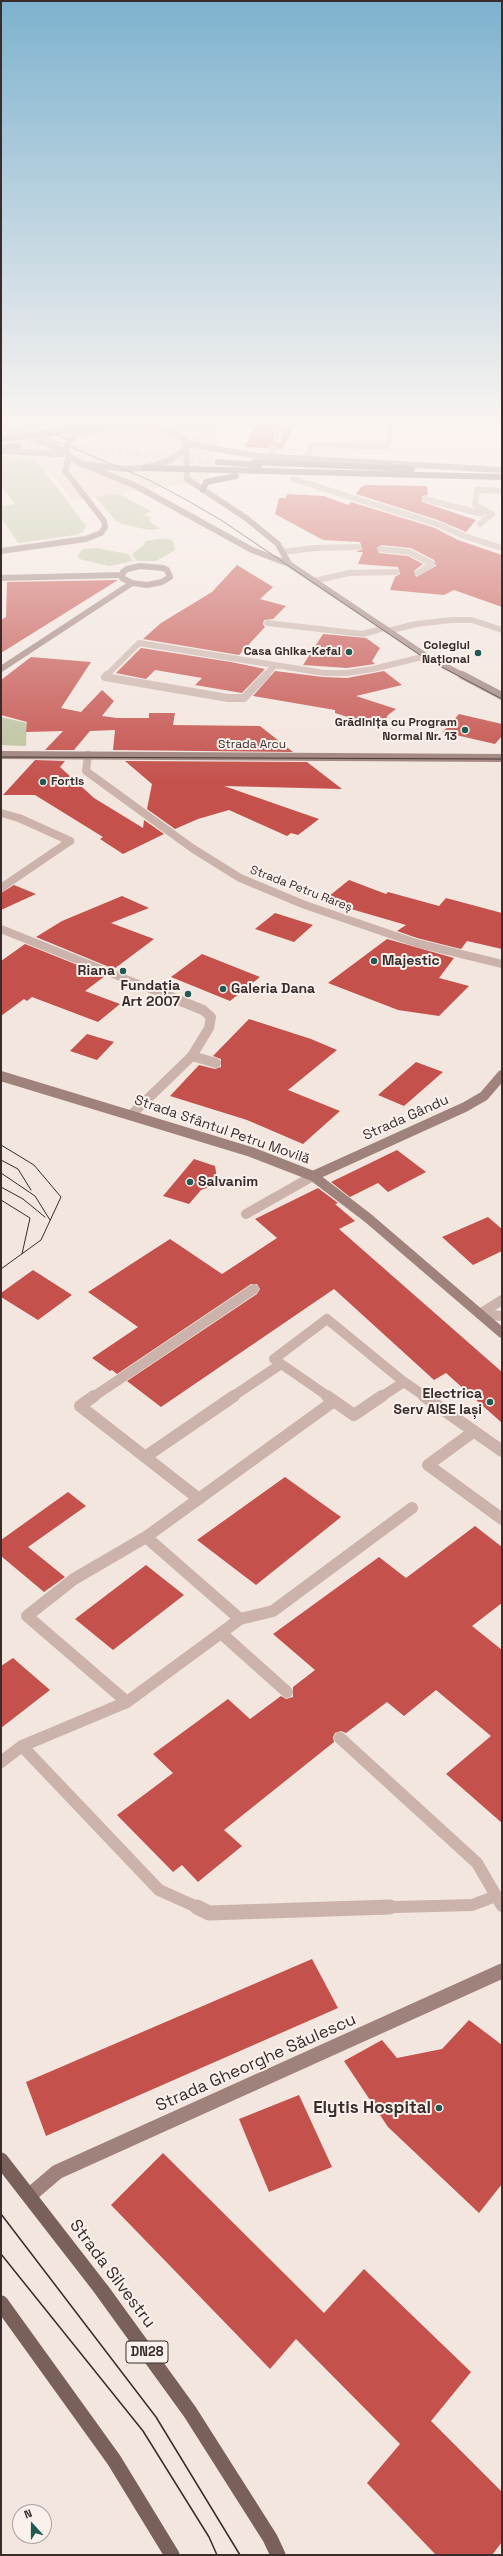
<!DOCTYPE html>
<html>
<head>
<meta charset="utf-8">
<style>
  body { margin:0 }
  #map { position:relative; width:503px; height:2556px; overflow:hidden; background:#f3e6df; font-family:"Space Grotesk",sans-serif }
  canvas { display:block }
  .frame { position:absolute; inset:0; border:2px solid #392c2a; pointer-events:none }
  .north { position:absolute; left:12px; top:2504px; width:40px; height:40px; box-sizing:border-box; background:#faf1ec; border:1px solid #ada29e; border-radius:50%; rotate:339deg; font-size:11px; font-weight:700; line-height:16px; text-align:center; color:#392c2a }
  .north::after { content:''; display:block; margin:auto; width:14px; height:18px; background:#205a52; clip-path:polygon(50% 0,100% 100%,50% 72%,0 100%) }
</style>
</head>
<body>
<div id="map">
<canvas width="503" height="2556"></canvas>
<div class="frame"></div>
<div class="north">N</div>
</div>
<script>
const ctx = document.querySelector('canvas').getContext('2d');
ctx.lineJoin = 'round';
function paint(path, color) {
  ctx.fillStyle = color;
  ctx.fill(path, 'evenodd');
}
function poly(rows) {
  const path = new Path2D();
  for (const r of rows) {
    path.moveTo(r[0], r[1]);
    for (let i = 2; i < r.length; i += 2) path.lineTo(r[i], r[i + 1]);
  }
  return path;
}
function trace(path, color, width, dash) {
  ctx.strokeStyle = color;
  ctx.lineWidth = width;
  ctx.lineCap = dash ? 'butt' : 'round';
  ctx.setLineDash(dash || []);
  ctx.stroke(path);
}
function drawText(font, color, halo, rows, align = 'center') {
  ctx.font = font + ' "Space Grotesk",sans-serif';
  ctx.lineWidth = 4;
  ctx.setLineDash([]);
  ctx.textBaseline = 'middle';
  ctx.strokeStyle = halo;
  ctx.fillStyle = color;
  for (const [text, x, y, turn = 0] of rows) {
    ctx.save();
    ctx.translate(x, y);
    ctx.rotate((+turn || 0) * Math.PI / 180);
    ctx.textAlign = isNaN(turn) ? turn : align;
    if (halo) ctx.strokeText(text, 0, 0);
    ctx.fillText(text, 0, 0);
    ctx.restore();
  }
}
paint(poly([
  [1,455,34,461,41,466,86,526,83,532,75,535,18,543,1,517,1,506,15,504,1,486],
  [99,483,151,511,143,515,151,517,148,520,160,529,149,530,122,524,116,521,86,486],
  [160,539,170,539,174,543,175,550,156,561,137,561,132,554,144,545,145,541],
  [96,548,128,554,133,561,109,566,79,559,78,555,83,549],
  [1,717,27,723,26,746,1,745]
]), '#bdc29f');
paint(poly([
  [1,424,223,424,208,480,72,501,58,481,34,461,1,455]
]), '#ead3c7');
paint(poly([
  [257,424,275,424,274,440,278,444,282,441,284,424,295,424,282,449,278,449,274,444,269,448,244,447],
  [366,485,427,486,428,495,422,496,422,502,476,520,466,532,438,520,356,494,361,487],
  [287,494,324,496,348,505,351,502,435,528,458,540,502,555,502,607,454,590,444,595,390,590,395,577,400,574,398,567,358,564,363,552,356,552,362,549,360,542,323,540,275,514,279,498,286,498],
  [381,545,411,548,434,560,436,566,416,577,414,571,423,564,408,556,379,553,377,548],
  [237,565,273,587,260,599,286,606,273,619,264,620,263,624,265,627,239,655,143,639,161,623,212,592],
  [118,580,1,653,1,620,6,617,7,582],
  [323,634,366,638,380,648,372,661,375,664,347,668,303,665],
  [141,648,231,662,265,669,242,693,195,685,202,678,155,670,146,679,116,673],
  [31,657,91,662,61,708,81,712,102,690,114,701,102,716,117,718,149,718,149,713,175,713,173,725,260,726,293,752,113,750,115,730,90,731,74,750,45,750,63,731,26,732,27,722,1,715,1,680],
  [275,671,323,677,347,678,384,671,402,685,356,696,396,709,388,715,386,719,382,719,373,725,335,713,335,710,253,696],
  [459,714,502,724,502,736,495,744,443,732],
  [35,760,65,761,60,767,94,798,143,828,144,820,164,834,123,854,100,839,103,837,35,795,3,795],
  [125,761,307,762,342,789,224,786,319,819,298,835,291,833,287,836,229,810,198,819,175,829,147,809,152,784],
  [349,880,386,894,388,892,439,906,446,898,502,913,502,949,467,941,461,949,417,938,397,931,406,925,351,909,349,910,323,901],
  [14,885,36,894,1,910,1,893],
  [122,896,149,908,111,923,154,939,114,969,36,937,62,921],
  [275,913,313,925,294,942,255,929],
  [387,939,454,958,439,978,469,986,439,1016,398,1010,328,983],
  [25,944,105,976,85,991,120,1004,98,1022,32,997,27,1001,24,999,1,1016,1,961],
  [202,954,260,977,230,1001,171,977],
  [249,1019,311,1039,337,1050,288,1090,340,1111,303,1144,247,1120,170,1096,199,1065,215,1069,221,1067,221,1059,213,1056],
  [87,1034,114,1042,97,1060,70,1051],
  [416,1062,443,1072,404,1106,378,1095],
  [397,1150,426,1172,388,1192,378,1183,350,1197,331,1182],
  [194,1159,215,1166,218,1184,201,1190,189,1204,163,1196],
  [318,1188,338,1203,335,1204,355,1221,339,1229,502,1372,502,1423,446,1373,434,1380,334,1289,161,1407,127,1381,257,1294,260,1289,257,1284,251,1284,117,1374,112,1370,110,1371,92,1358,138,1327,88,1292,170,1239,222,1274,277,1238,255,1219],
  [488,1217,502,1229,502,1251,473,1265,442,1237],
  [33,1270,72,1295,38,1320,1,1297,1,1293],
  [285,1477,341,1517,256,1585,197,1540],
  [68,1492,86,1506,28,1547,65,1577,44,1592,1,1556,1,1540],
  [475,1526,502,1547,502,1603,472,1626,502,1650,502,1823,446,1774,491,1736,436,1690,404,1716,387,1702,346,1733,341,1731,335,1733,333,1737,334,1742,224,1830,242,1846,198,1882,182,1865,173,1872,117,1815,173,1773,153,1754,228,1699,250,1719,281,1696,286,1699,293,1697,293,1687,315,1670,273,1634,379,1557,406,1578],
  [146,1565,184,1595,113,1650,75,1619],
  [13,1658,50,1690,1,1728,1,1666],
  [312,1959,338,2008,46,2136,26,2082],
  [469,2020,502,2045,502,2184,479,2213,388,2127,344,2061,382,2040,397,2058,442,2049],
  [299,2095,332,2167,269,2192,239,2119],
  [163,2153,324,2313,364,2269,471,2372,431,2421,502,2492,502,2542,492,2555,436,2555,367,2483,400,2444,296,2339,270,2369,111,2205]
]), '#c4514c');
trace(poly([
  [18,446,113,451,218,462]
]), '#cec1bb', 6, [6, 3]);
trace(poly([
  [278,440,280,424],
  [387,447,392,424],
  [270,457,274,448],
  [307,459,312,444,387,447],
  [425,499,482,514],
  [480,524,492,514,475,505,477,490,502,491],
  [381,549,409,552,432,564,418,573],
  [282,552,315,548,358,547],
  [314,581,349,573,396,572],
  [267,623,363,634,384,628],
  [388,631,416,624,452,620,472,620,502,630]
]), '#cbb3ab', 6);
trace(poly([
  [1,813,19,818,70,841]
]), '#cbb3ab', 8);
trace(poly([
  [192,1056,216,1063],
  [246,1214,313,1176],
  [480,1314,502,1316],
  [404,1382,426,1397],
  [93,1397,254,1289],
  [232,1397,281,1364],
  [329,1397,274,1359,327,1319,404,1382,381,1397]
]), '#cbb3ab', 10);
trace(poly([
  [94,1396,80,1406,199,1499],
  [327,1396,334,1401],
  [424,1396,502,1451],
  [334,1401,354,1415,382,1396],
  [473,1432,428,1465,502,1519],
  [145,1457,234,1396],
  [240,1619,146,1537,334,1401],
  [221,1633,287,1692],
  [127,1702,27,1616,74,1579,146,1537],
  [340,1738,477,1863,502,1906],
  [22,1746,159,1890,199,1908],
  [1,1762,22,1746,127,1702,240,1619,273,1611,412,1508],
  [357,1908,472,1905,496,1896]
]), '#cbb3ab', 12);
trace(poly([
  [197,1907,209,1913,390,1907]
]), '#cbb3ab', 15);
trace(poly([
  [187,444,203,435,207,424],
  [293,479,437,524,464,536,502,548],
  [106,676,139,643,324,673,347,673,373,669,426,656],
  [265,676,274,666]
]), '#cbb3ab', 6);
trace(poly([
  [107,675,105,677,228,698,244,698,266,675],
  [88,755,86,771,192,848,240,878,305,905,416,943,502,964],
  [1,888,70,841],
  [1,929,163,994]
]), '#cbb3ab', 8);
trace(poly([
  [132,1114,192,1056,209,1028,211,1017,203,1010,161,993],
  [480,1314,502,1300]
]), '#cbb3ab', 10);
trace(poly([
  [113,426,145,426,174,432,184,439,186,448,169,461,144,468,125,469,82,464,69,456,66,451,69,440,80,433,113,426],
  [1,427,66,451],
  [187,444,259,456,502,470],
  [186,448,187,479,246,518,278,544,289,564],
  [1,451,61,454],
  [82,464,136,486,252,550,289,564,426,656,464,676],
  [1,551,86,539,101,533,105,527,104,521,65,471,69,456],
  [140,566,163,568,167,570,170,577,162,582,147,585,132,583,122,578,123,572,127,569,140,566],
  [1,578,122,575],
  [1,669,132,583]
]), '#9f827c', 6);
trace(poly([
  [462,675,502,696],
  [1,755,502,758]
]), '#9f827c', 8);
trace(poly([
  [1,1076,251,1152,313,1176,368,1218,502,1333],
  [313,1176,465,1107,484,1096,502,1075]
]), '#9f827c', 10);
trace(poly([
  [30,2195,57,2172,502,1971]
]), '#9f827c', 15);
trace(poly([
  [1,439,102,427],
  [1,447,18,446],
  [218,462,260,465],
  [254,462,412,469],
  [144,468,502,477],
  [203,490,206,482,236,476]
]), '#7a605b', 6);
trace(poly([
  [1,2160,101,2289,190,2412,270,2538,278,2555],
  [1,2303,114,2460,172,2555]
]), '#7a605b', 15);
trace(poly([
  [26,424,72,441],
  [1,425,66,445,149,480,183,498,221,520,423,657,502,699],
  [1,757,502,759],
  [1,1145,34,1165,61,1197,41,1240,1,1269],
  [1,1160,18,1169,31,1190],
  [1,1173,35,1196,50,1220],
  [1,1187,23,1199,45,1217],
  [1,1200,30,1218,22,1254]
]), '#392c2a', 1);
trace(poly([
  [1,2214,156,2417,240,2555],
  [1,2254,143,2431,209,2537,217,2555]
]), '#392c2a', 1.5);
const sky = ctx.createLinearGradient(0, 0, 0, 782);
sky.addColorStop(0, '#7db2ce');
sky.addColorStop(0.54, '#faf4f1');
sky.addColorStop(1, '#faf4f100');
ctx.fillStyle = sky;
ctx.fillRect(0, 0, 503, 782);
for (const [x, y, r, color] of [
  [349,652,4,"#205a52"],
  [478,653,4,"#205a52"],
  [465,730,4,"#205a52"],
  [43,782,4,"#205a52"],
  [374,961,4,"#205a52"],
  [123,971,4,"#205a52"],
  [223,989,4,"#205a52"],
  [188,994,4,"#205a52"],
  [190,1182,4,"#205a52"],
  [490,1402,4,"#205a52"],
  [439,2108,4,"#205a52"]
]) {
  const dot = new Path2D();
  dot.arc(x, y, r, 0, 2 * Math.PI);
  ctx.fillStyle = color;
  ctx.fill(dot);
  trace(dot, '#faf1ec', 1.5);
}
drawText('bold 12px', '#392c2a', '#faf1ec', [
  ["Colegiul",470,646],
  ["Național",470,660],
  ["Casa Ghika-Kefal",341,652],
  ["Grădinița cu Program",457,723],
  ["Normal Nr. 13",457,737],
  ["Fortis",51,782,"left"]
], 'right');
drawText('12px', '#392c2a', '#faf1ec', [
  ["Strada Arcu",252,745],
  ["Strada Petru Rareș",301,889,21]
]);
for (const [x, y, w] of [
  [147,2352,42]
]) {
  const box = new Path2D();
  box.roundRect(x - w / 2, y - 11, w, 22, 3);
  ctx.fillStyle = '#faf1ec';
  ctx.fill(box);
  trace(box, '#392c2a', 1);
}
drawText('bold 13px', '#392c2a', null, [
  ["DN28",147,2352]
]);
drawText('bold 14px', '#392c2a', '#faf1ec', [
  ["Majestic",382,961],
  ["Riana",115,971,"right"],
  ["Fundația",180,986,"right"],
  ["Art 2007",180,1002,"right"],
  ["Galeria Dana",231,989],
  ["Salvanim",198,1182],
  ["Electrica",482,1394,"right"],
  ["Serv AISE Iași",482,1410,"right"]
], 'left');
drawText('14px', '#392c2a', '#faf1ec', [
  ["Strada Gându",406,1118,-24],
  ["Strada Sfântul Petru Movilă",222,1130,19]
]);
drawText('17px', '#392c2a', '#faf1ec', [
  ["Strada Gheorghe Săulescu",256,2063,-24],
  ["Strada Silvestru",112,2274,53]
]);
drawText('bold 17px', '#392c2a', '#faf1ec', [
  ["Elytis Hospital",431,2108]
], 'right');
</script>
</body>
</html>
